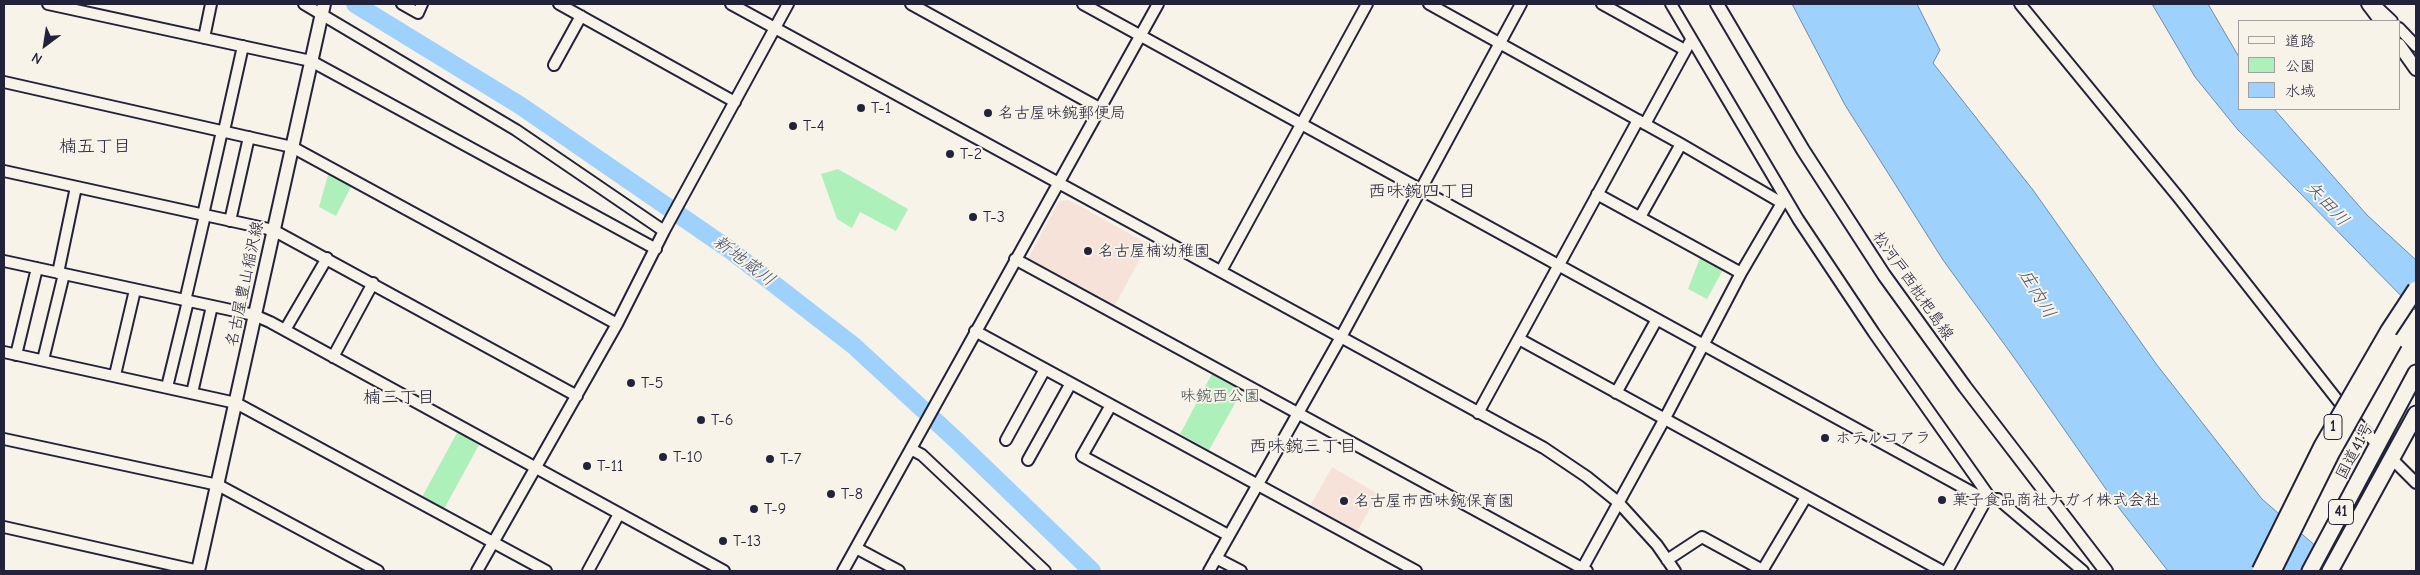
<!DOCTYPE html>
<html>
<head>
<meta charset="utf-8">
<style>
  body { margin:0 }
  #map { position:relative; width:2420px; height:575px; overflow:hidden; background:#f7f3e8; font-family:"Comic Neue","Klee One",sans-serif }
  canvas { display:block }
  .frame { position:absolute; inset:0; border:5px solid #22223b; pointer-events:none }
  .legend { position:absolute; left:2238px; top:20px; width:162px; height:90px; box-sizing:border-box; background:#f7f3e8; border:1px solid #a29fa3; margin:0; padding:6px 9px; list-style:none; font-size:15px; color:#22223b }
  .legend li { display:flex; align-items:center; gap:10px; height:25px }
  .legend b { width:25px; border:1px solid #a29fa3 }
  .north { position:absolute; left:20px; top:20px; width:50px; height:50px; -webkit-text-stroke:4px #f7f3e8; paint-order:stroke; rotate:211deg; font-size:14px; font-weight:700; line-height:20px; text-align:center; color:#22223b }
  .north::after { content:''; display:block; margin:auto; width:18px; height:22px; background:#22223b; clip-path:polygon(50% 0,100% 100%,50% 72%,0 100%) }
</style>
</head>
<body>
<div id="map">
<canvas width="2420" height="575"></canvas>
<div class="frame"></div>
<ul class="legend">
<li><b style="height:6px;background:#f7f3e8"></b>道路</li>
<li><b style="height:14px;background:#adf0ba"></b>公園</li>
<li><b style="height:14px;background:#9ed1fb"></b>水域</li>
</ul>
<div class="north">N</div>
</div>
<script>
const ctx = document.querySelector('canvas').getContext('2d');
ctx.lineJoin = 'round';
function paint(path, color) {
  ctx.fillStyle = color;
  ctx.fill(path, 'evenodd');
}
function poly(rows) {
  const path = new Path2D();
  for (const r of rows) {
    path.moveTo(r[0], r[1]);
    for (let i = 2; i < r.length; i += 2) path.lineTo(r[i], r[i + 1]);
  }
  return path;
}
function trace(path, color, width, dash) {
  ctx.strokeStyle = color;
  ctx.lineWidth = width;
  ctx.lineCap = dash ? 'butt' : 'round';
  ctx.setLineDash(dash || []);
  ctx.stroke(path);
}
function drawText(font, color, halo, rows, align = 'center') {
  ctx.font = font + ' "Comic Neue","Klee One",sans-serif';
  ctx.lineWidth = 4;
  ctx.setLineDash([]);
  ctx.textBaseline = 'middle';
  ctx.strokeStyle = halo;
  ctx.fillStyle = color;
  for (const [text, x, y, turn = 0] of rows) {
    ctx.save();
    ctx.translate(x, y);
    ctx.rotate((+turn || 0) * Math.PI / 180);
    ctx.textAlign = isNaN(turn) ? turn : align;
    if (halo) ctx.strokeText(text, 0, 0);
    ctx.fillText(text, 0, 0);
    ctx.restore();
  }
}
paint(poly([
  [1069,200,1148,244,1114,307,1028,259,1059,201],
  [1332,467,1378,494,1356,534,1309,508]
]), '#f7e2d9');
paint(poly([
  [330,168,354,181,336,216,319,207],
  [838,169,908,209,896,231,860,212,852,228,837,219,821,174],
  [1701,255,1724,268,1707,299,1688,289],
  [1213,372,1243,389,1209,450,1180,434],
  [458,431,480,443,444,509,422,497]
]), '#adf0ba');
const water = poly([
  [1792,4,1917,4,1940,50,1933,63,2033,190,2157,365,2262,499,2344,571,2168,571,2122,512,2015,359,1943,260,1845,105,1792,4],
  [2152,4,2208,4,2239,57,2239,109,2274,109,2367,215,2416,260,2416,311,2238,130,2195,77,2152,4]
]);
paint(water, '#9ed1fb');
trace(water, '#6c8bae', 1);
trace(poly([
  [355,4,521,106,730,250,854,346,956,440,1092,571]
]), '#9ed1fb', 18);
const minor = poly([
  [48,4,311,61,656,249],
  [304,4,516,130,664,231],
  [402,4,418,13,422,4],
  [559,4,735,102],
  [731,4,1544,448,1587,477,1618,502,1657,545,1675,571],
  [911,4,1101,109],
  [1083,4,1986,500],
  [1429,4,1681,144,1782,203,1741,273,1664,420,1581,571],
  [1602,4,1685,50],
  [1671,4,1798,219,1874,333,1991,499],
  [2020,4,2179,198,2346,411,2378,445],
  [2374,4,2392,21],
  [2399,28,2416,46],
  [204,38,211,4],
  [554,65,581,16],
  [4,82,292,147,617,324],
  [1645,124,1691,40],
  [224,131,243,46],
  [4,171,273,230,577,396],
  [1597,194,1741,273],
  [203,215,222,131],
  [1640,217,1681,144],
  [230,221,249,137],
  [1015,259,1587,571],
  [4,261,254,315,270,322,724,571],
  [1221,271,1367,4],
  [58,273,76,187],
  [185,301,205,215],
  [285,330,327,258],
  [975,331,1416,571],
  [1519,339,1942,571],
  [4,352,236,403,546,571],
  [16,355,37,268],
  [333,357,373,283],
  [43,360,64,274],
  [115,375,135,290],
  [167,387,188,301],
  [192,393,212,306],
  [1616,393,1657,319],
  [1111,405,1082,456,1228,535],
  [1478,413,1638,120],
  [4,439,218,485,378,571],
  [1006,440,1045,369],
  [911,449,922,455,1045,571],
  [2392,459,2416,483],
  [1028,460,1071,383],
  [4,527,199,571],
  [856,548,899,571],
  [1216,558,1241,571],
  [1667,560,1702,537,1764,571],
  [477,571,617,324,664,231,788,4],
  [588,571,619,514],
  [843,571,1158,4],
  [1209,571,1341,337,1521,4],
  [1762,571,1806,497],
  [1947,571,1986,500,1991,499,1998,499,2083,571]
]);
const major = poly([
  [1717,4,1803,150,1884,275,1965,387,2106,571],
  [2368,4,2381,21],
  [2399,45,2416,69],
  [198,571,324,4]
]);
const highway = poly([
  [2310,571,2416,373],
  [2330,571,2416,414]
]);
trace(minor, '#22223b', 14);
trace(major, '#22223b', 16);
trace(highway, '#22223b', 19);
trace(minor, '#f7f3e8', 10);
trace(major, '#f7f3e8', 12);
trace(highway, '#f7f3e8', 15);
const highwayBridge = poly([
  [2260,571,2322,446,2389,330,2416,289],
  [2273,571,2332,452,2394,342]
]);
trace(highwayBridge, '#22223b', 19, []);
trace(highwayBridge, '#f7f3e8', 15);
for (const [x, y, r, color] of [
  [861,108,5,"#22223b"],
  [988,113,5,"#22223b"],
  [793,126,5,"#22223b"],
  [950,154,5,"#22223b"],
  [973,217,5,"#22223b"],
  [1088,251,5,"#22223b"],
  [631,383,5,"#22223b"],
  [701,420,5,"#22223b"],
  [1825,438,5,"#22223b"],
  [663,457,5,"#22223b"],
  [770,459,5,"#22223b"],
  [587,466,5,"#22223b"],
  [831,494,5,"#22223b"],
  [1942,500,5,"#22223b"],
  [1344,501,5,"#22223b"],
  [754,509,5,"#22223b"],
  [723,541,5,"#22223b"]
]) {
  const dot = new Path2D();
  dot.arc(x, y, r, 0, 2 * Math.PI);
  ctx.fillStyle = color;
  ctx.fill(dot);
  trace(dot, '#f7f3e8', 2);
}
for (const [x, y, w] of [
  [2333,427,18],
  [2341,512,25]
]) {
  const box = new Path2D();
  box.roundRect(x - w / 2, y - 12.5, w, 25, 4);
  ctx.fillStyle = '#f7f3e8';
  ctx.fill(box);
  trace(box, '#22223b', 1);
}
drawText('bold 15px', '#22223b', null, [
  ["1",2333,427],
  ["41",2341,512]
]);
drawText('16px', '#22223b', '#f7f3e8', [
  ["T-1",871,108],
  ["名古屋味鋺郵便局",998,113],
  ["T-4",803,126],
  ["T-2",960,154],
  ["T-3",983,217],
  ["名古屋楠幼稚園",1098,251],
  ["T-5",641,383],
  ["T-6",711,420],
  ["ホテルコアラ",1835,438],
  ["T-10",673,457],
  ["T-7",780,459],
  ["T-11",597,466],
  ["T-8",841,494],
  ["菓子食品商社ナガイ株式会社",1952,500],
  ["名古屋市西味鋺保育園",1354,501],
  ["T-9",764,509],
  ["T-13",733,541]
], 'left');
drawText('16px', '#22223b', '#f7f3e8', [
  ["名古屋豊山稲沢線",245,284,-78],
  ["松河戸西枇杷島線",1913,286,55],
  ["国道41号",2355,451,-62]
]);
drawText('16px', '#45565b', '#f7f3e8', [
  ["味鋺西公園",1220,396]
]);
drawText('18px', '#22223b', '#f7f3e8', [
  ["楠五丁目",95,147],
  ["西味鋺四丁目",1422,192],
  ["楠三丁目",399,398],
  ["西味鋺三丁目",1303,447]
]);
drawText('italic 18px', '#475775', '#f7f3e8', [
  ["矢田川",2327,204,47],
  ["新地蔵川",744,261,37],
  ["庄内川",2037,294,59]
]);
</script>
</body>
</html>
